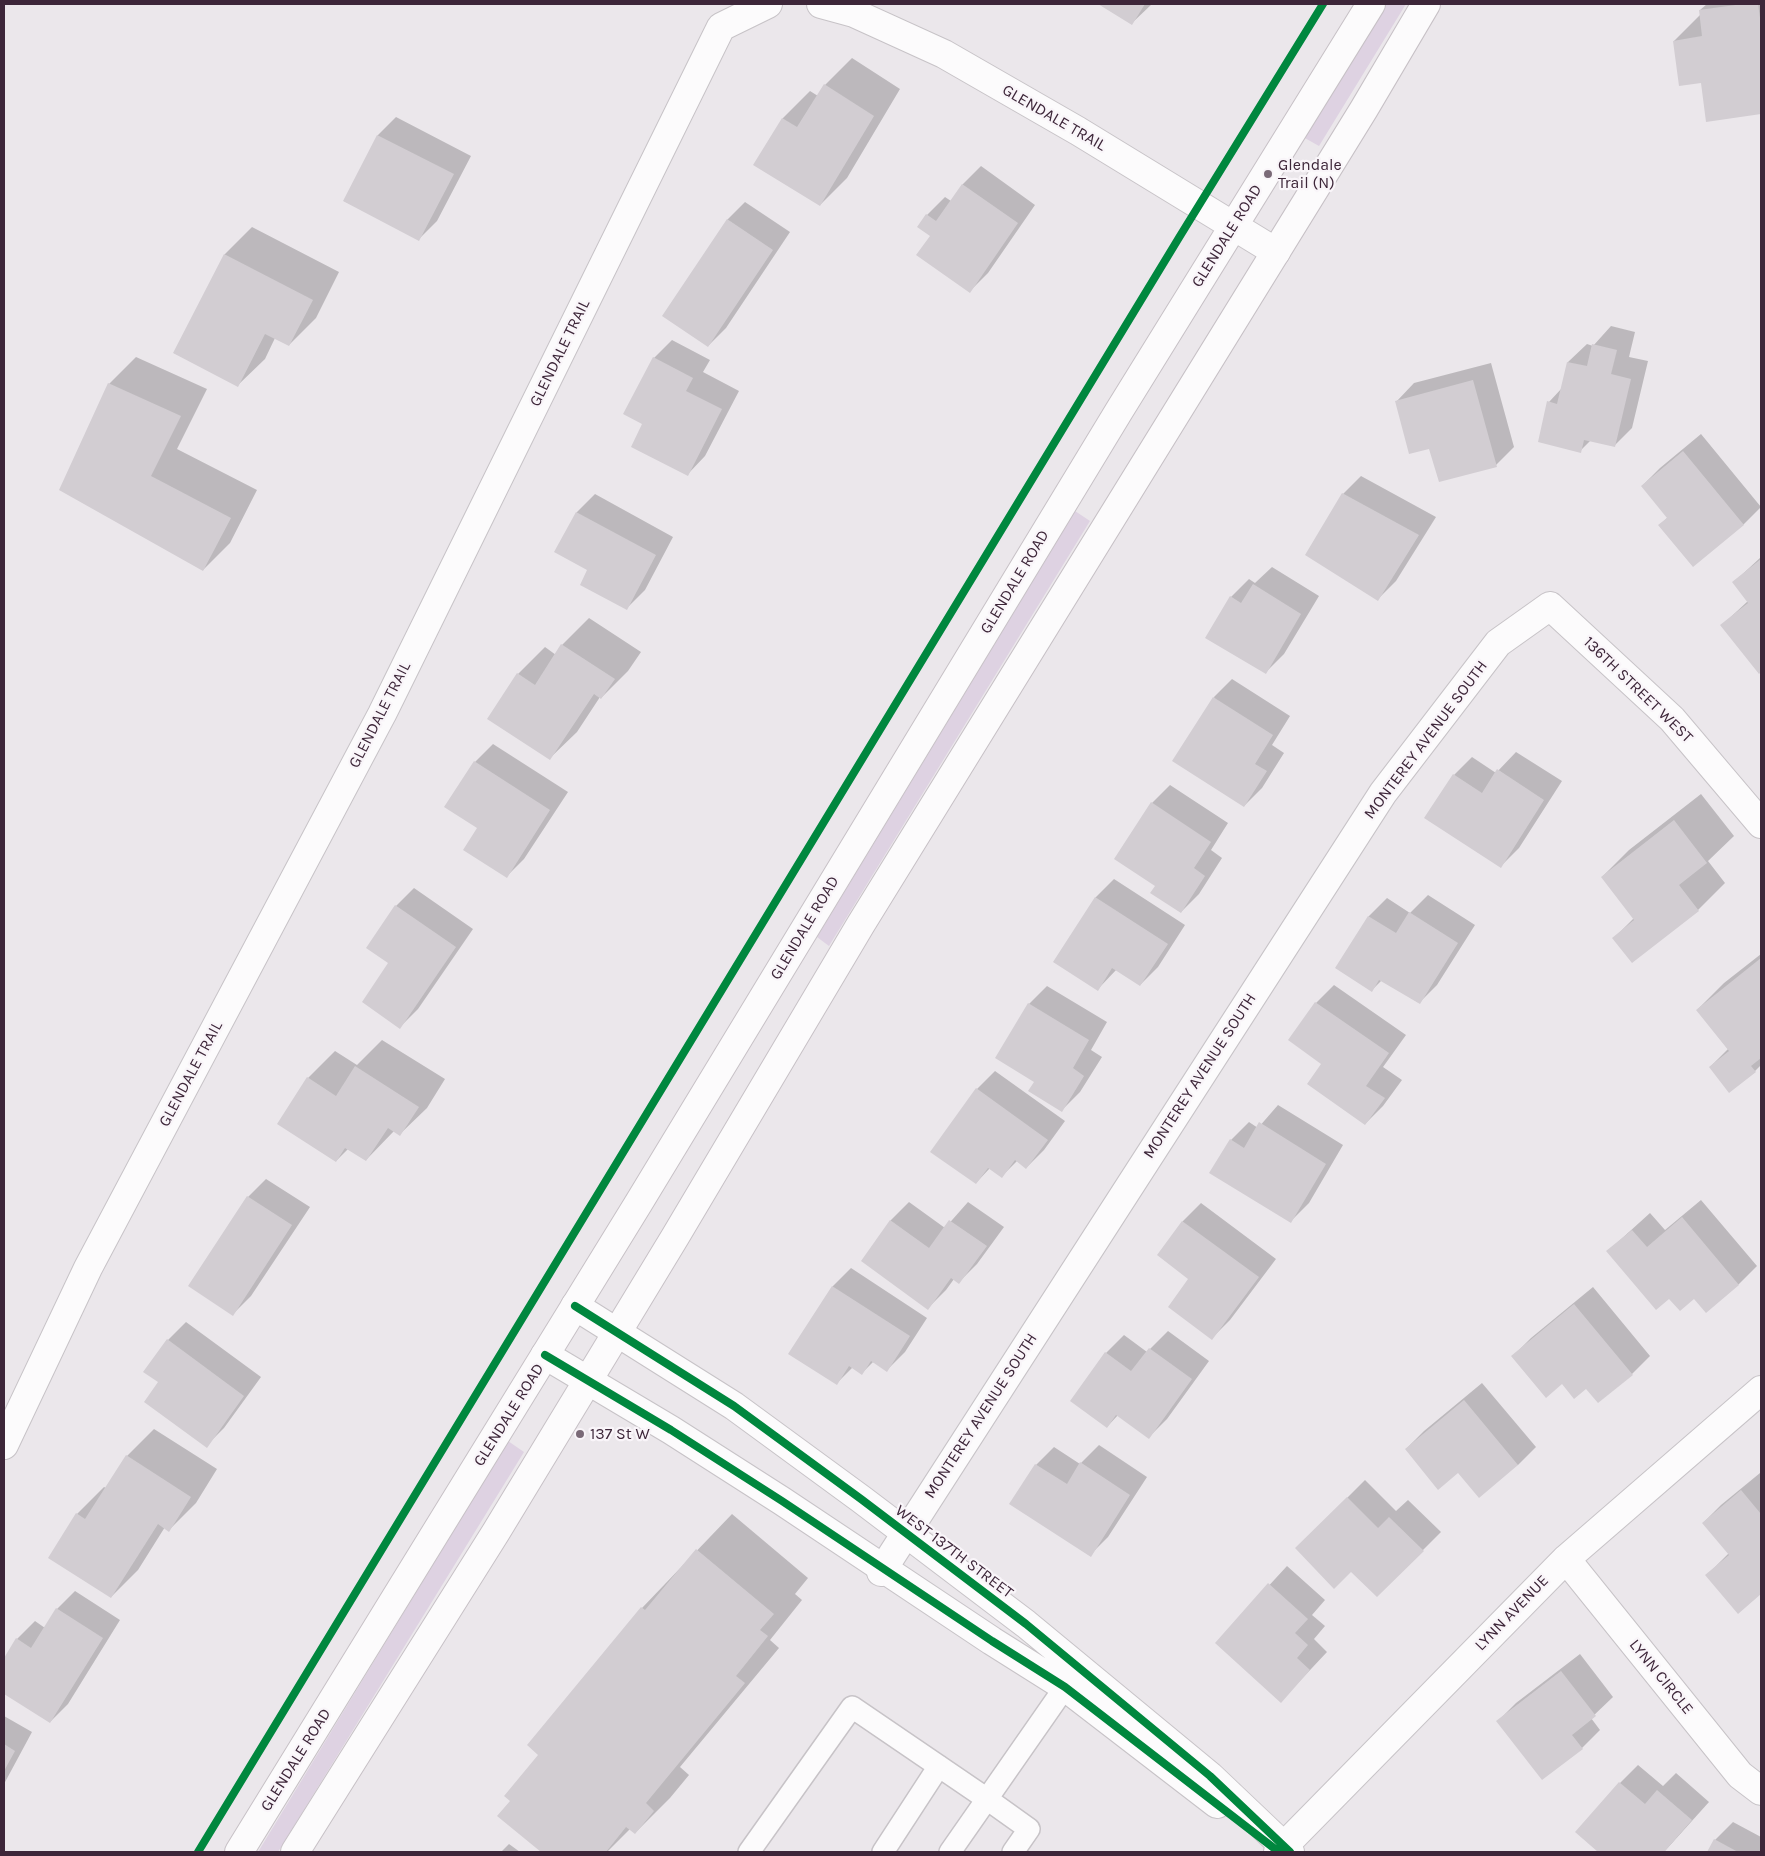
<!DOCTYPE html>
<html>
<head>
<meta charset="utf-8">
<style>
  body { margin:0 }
  #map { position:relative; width:1765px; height:1856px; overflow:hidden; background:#ebe7eb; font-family:Karla,sans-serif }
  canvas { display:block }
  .frame { position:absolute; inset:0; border:5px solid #3d2639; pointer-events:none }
</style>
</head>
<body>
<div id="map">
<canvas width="1765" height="1856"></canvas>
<div class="frame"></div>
</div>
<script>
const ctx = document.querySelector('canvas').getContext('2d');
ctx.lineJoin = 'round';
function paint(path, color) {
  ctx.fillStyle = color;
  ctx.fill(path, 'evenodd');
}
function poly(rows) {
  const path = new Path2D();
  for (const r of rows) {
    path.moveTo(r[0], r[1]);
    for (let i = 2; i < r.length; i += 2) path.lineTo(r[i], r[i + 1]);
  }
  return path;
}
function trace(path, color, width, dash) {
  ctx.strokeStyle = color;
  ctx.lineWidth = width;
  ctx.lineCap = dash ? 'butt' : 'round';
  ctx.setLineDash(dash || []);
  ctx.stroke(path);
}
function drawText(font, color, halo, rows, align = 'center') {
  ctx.font = font + ' Karla,sans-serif';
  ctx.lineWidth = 4.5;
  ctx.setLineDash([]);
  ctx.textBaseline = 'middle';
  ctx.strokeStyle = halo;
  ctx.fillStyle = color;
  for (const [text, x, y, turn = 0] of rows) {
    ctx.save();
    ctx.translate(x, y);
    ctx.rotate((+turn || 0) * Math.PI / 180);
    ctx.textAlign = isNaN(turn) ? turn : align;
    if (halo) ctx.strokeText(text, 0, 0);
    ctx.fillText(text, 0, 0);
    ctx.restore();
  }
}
paint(poly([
  [1386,4,1406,4,1319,146,1303,137],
  [1075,511,1090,521,829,946,817,937],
  [508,1441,524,1452,278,1852,258,1852]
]), '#ded2e2');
paint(poly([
  [1100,4,1152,4,1132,23],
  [1707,4,1761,4,1761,113,1707,120,1702,82,1674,41,1701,14,1700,10],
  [852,58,900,89,847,178,820,205,755,164,783,118,810,91,818,96,825,85],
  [396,117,471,156,437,221,419,239,344,201,378,135],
  [981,166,1035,205,988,273,970,291,932,236,927,215,945,197,951,201,963,184],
  [745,202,790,232,726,328,708,346,727,220],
  [252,227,339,272,316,318,289,345,275,338,265,359,238,385,174,353,225,254],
  [1611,326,1635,332,1629,357,1648,361,1632,428,1614,446,1591,440,1580,451,1549,402,1562,388,1568,362,1587,344,1593,346],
  [672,340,710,360,703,372,739,391,705,456,687,475,644,424,654,358],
  [136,357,207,389,177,449,257,490,230,543,203,570,61,490,109,384],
  [1491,363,1514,447,1496,465,1430,447,1396,402,1414,383],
  [1701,434,1761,507,1744,524,1693,566,1660,525,1668,517,1642,486,1660,468],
  [1361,476,1436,517,1396,581,1378,599,1307,555,1343,494],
  [595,494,673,537,645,590,627,608,589,570,556,552,577,512],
  [1761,557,1761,671,1759,673,1722,625,1748,601,1734,582],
  [1272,567,1319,596,1284,654,1266,672,1231,597,1249,579,1255,583],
  [589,618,641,652,628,671,601,698,600,697,577,732,550,758,518,674,545,647,556,655,562,645],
  [1232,679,1290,716,1272,745,1284,753,1262,788,1244,806,1214,697],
  [493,744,568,792,524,859,506,877,479,828,475,762],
  [1516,752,1562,781,1519,848,1501,866,1454,775,1472,757,1496,773],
  [1170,785,1228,823,1211,850,1222,858,1199,894,1181,912,1157,885,1152,803],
  [1701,794,1734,836,1708,861,1725,883,1698,910,1614,938,1634,918,1602,877,1629,850],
  [1114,879,1185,925,1158,967,1140,985,1117,969,1098,989,1054,962,1096,897],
  [414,888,473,929,418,1009,400,1027,390,963,396,906],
  [1428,895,1475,925,1437,985,1419,1003,1382,980,1372,990,1336,968,1369,916,1387,898,1410,913],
  [1761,954,1761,1065,1755,1071,1710,1067,1728,1049,1697,1010,1724,983],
  [1334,985,1406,1035,1383,1067,1402,1080,1383,1106,1365,1124,1322,1063,1290,1040,1316,1003],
  [1047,986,1107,1022,1091,1050,1102,1057,1080,1092,1062,1110,1035,1081,1029,1004],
  [382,1040,445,1079,427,1108,400,1134,394,1131,366,1160,348,1149,336,1161,308,1078,335,1051,357,1065],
  [995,1071,1065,1121,1044,1150,1026,1168,1017,1161,1002,1176,990,1168,976,1183,932,1152,977,1089],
  [1278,1105,1343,1145,1309,1203,1291,1221,1231,1140,1249,1122,1258,1128],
  [266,1179,310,1207,251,1296,233,1314,248,1197],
  [1701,1200,1757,1266,1739,1284,1706,1311,1694,1297,1669,1297,1608,1251,1650,1213,1665,1230],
  [909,1202,945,1228,968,1202,1004,1227,977,1264,959,1282,954,1279,946,1290,928,1308,863,1261,891,1220],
  [1201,1203,1276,1259,1230,1320,1212,1338,1190,1278,1159,1255,1183,1221],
  [851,1268,927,1318,905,1352,887,1370,873,1362,862,1373,853,1367,837,1383,790,1353,833,1286],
  [1593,1287,1650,1356,1632,1374,1586,1387,1563,1382,1513,1356,1531,1338],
  [186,1322,261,1377,224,1428,206,1446,160,1382,168,1340],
  [1168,1331,1209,1361,1167,1419,1149,1437,1118,1415,1107,1427,1106,1353,1124,1335,1147,1352],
  [1482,1383,1536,1447,1518,1465,1458,1472,1406,1449,1424,1431],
  [154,1429,217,1469,196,1503,169,1530,165,1527,138,1570,111,1597,77,1514,104,1487,106,1488,127,1456],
  [1099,1445,1147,1477,1108,1537,1090,1555,1036,1465,1054,1447,1080,1464],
  [1760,1473,1761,1475,1761,1592,1738,1612,1707,1575,1729,1553,1703,1523,1721,1505],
  [1365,1480,1396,1511,1408,1500,1441,1532,1377,1596,1351,1570,1297,1548],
  [732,1514,808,1578,795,1594,802,1600,770,1640,779,1648,680,1767,689,1775,670,1798,635,1833,630,1829,607,1852,543,1852,499,1816,511,1801,540,1754,642,1608],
  [1287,1566,1325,1600,1312,1615,1325,1626,1314,1639,1327,1652,1281,1701,1216,1643],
  [75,1591,120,1620,68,1704,50,1722,4,1692,4,1661,17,1639,35,1621,45,1628,57,1609],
  [1580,1654,1613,1697,1591,1718,1600,1730,1582,1748,1498,1721,1516,1703],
  [4,1716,32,1732,4,1784],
  [1638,1765,1663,1786,1676,1773,1709,1802,1664,1852,1600,1852,1577,1832,1620,1783],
  [1733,1822,1761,1837,1761,1852,1708,1852,1715,1840],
  [509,1844,520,1852,501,1852]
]), '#0003');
paint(poly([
  [1098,4,1145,4,1132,25],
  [1743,4,1758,4,1761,25,1761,114,1706,122,1701,83,1679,86,1673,41,1702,36,1699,10],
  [824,84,874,116,820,206,753,165,782,118,797,127],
  [377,135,454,174,419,241,343,201],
  [962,184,1018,223,970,293,916,255,930,236,917,227,926,214,936,221],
  [727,219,773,250,708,347,662,316],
  [224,254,313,300,289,346,265,334,238,387,173,353],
  [1592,344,1617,350,1611,374,1631,379,1615,447,1584,440,1581,453,1538,442,1547,401,1557,404,1567,362,1587,366],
  [653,357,693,378,686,391,722,409,688,476,631,447,642,424,623,414],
  [1473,380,1497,467,1439,482,1429,449,1409,454,1395,401],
  [108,383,181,416,151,476,231,518,203,571,59,490],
  [1683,451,1744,525,1693,567,1658,525,1667,518,1641,486],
  [1342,493,1419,535,1378,601,1305,555],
  [576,512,656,555,627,610,580,585,587,570,554,552],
  [1761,559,1761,672,1759,674,1720,625,1748,603,1732,582],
  [1253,584,1301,614,1266,674,1205,638,1230,596,1241,603],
  [561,644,615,679,601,699,594,694,550,760,487,719,517,673,535,685],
  [1213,697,1273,735,1255,764,1267,771,1244,807,1172,761],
  [474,761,550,810,507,878,463,850,477,828,444,807],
  [1497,769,1544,800,1501,868,1424,818,1453,774,1482,793],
  [1151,802,1211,842,1194,868,1205,876,1181,913,1150,893,1155,886,1114,859],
  [1674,820,1707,863,1679,885,1699,911,1632,963,1612,938,1634,920,1601,877],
  [1095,897,1168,944,1140,986,1112,968,1098,991,1053,962],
  [395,905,456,947,400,1029,362,1002,388,963,366,948],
  [1409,912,1458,943,1420,1004,1379,980,1372,992,1335,968,1368,916,1396,933],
  [1761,958,1761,1058,1751,1066,1756,1072,1729,1093,1709,1067,1729,1051,1696,1010],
  [1315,1002,1389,1053,1366,1086,1385,1098,1365,1125,1307,1084,1321,1064,1288,1040],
  [1028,1003,1089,1040,1073,1068,1084,1076,1062,1112,1028,1091,1034,1082,995,1058],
  [355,1066,419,1107,400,1136,388,1128,366,1161,345,1148,336,1162,277,1124,307,1077,336,1096],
  [976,1088,1048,1140,1026,1169,1015,1160,1002,1178,988,1168,976,1184,930,1152],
  [1259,1122,1326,1164,1291,1223,1209,1173,1230,1139,1244,1148],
  [247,1196,292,1225,233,1316,188,1286],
  [1682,1217,1739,1285,1706,1313,1694,1299,1680,1311,1669,1299,1656,1310,1606,1251,1632,1230,1647,1247],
  [890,1220,929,1248,949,1220,987,1246,959,1284,951,1278,928,1310,861,1261],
  [1182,1221,1259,1277,1212,1340,1168,1307,1188,1279,1157,1255],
  [832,1286,910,1336,887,1372,871,1361,862,1375,849,1366,837,1385,788,1354],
  [1574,1304,1633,1375,1598,1403,1586,1389,1574,1399,1562,1384,1546,1398,1511,1356],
  [167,1339,244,1396,207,1448,144,1402,158,1382,143,1372],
  [1149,1348,1192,1379,1149,1439,1116,1415,1107,1428,1070,1401,1105,1352,1131,1371],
  [1464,1400,1518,1465,1479,1498,1458,1473,1438,1490,1405,1449],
  [126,1455,191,1497,169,1532,158,1524,111,1598,48,1558,76,1513,85,1519],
  [1080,1462,1130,1495,1091,1557,1009,1504,1035,1464,1067,1484],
  [1741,1490,1761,1514,1761,1594,1738,1614,1705,1575,1729,1555,1702,1523],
  [1347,1497,1378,1528,1389,1517,1424,1551,1377,1597,1351,1572,1334,1589,1295,1548],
  [696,1549,774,1614,760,1630,768,1636,736,1676,745,1683,646,1803,654,1811,635,1834,626,1827,606,1852,541,1852,497,1816,510,1801,504,1796,538,1755,527,1745,641,1607,645,1610],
  [1268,1583,1308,1619,1295,1633,1308,1645,1297,1658,1310,1670,1281,1703,1215,1643],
  [56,1608,103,1638,50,1723,4,1694,4,1658,16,1638,31,1648],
  [1561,1671,1596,1716,1572,1735,1583,1749,1542,1780,1496,1721],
  [4,1744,15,1751,4,1771],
  [1619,1782,1645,1804,1657,1790,1692,1820,1664,1852,1598,1852,1575,1832],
  [1714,1839,1738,1852,1707,1852]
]), '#d2cdd2');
const service = poly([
  [749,1852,852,1707,987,1799,1029,1829,1013,1852],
  [883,1852,939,1766],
  [950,1852,1065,1687]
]);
const minor = poly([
  [821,4,854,13,944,54,1078,131,1276,252],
  [4,1445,88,1268,382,714,721,27,768,4],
  [1566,1559,1740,1775,1761,1791],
  [881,1572,1383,793,1498,643,1550,606,1672,719,1761,824],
  [1278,1852,1566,1559,1761,1390]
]);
const tertiary = poly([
  [575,1306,734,1406,861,1499,1026,1624,1210,1776,1290,1852],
  [545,1355,671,1430,782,1501,992,1641,1065,1687,1217,1804]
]);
const secondary = poly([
  [239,1852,638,1204,1119,411,1371,4],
  [295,1852,496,1532,675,1237,861,924,1364,109,1426,4]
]);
trace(service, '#c7c3c7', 24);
trace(minor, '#c7c3c7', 30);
trace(tertiary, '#c7c3c7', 30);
trace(secondary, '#c7c1c6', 30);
trace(service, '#fcfbfc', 21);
trace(minor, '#fcfbfc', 28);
trace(tertiary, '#fcfbfc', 28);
trace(secondary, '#fcfbfc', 28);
trace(poly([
  [575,1306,734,1406,861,1499,1026,1624,1210,1776,1290,1852],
  [545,1355,671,1430,782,1501,992,1641,1065,1687,1279,1852],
  [198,1852,1180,236,1323,4]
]), '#00873e', 8);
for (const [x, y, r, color] of [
  [1268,174,5,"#7a6a77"],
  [580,1434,5,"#7a6a77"]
]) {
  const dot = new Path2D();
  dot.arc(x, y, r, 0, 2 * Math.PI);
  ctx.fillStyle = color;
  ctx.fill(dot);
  trace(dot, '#f9f5f9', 2);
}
drawText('16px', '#3d2639', '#f9f5f9', [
  ["GLENDALE TRAIL",1054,118,30],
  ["GLENDALE ROAD",1227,236,-58],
  ["GLENDALE TRAIL",560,353,-64],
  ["GLENDALE ROAD",1015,582,-59],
  ["136TH STREET WEST",1638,690,44],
  ["GLENDALE TRAIL",380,715,-63],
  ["MONTEREY AVENUE SOUTH",1426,740,-53],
  ["GLENDALE ROAD",805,928,-59],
  ["GLENDALE TRAIL",191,1074,-62],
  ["MONTEREY AVENUE SOUTH",1200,1076,-57],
  ["GLENDALE ROAD",509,1415,-58],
  ["MONTEREY AVENUE SOUTH",981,1416,-57],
  ["WEST 137TH STREET",954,1552,37],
  ["LYNN AVENUE",1512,1613,-46],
  ["LYNN CIRCLE",1661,1677,51],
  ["GLENDALE ROAD",296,1760,-58]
]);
drawText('16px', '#3d2639', '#f9f5f9', [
  ["Glendale",1278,165],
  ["Trail (N)",1278,183],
  ["137 St W",590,1434]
], 'left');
</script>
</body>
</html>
